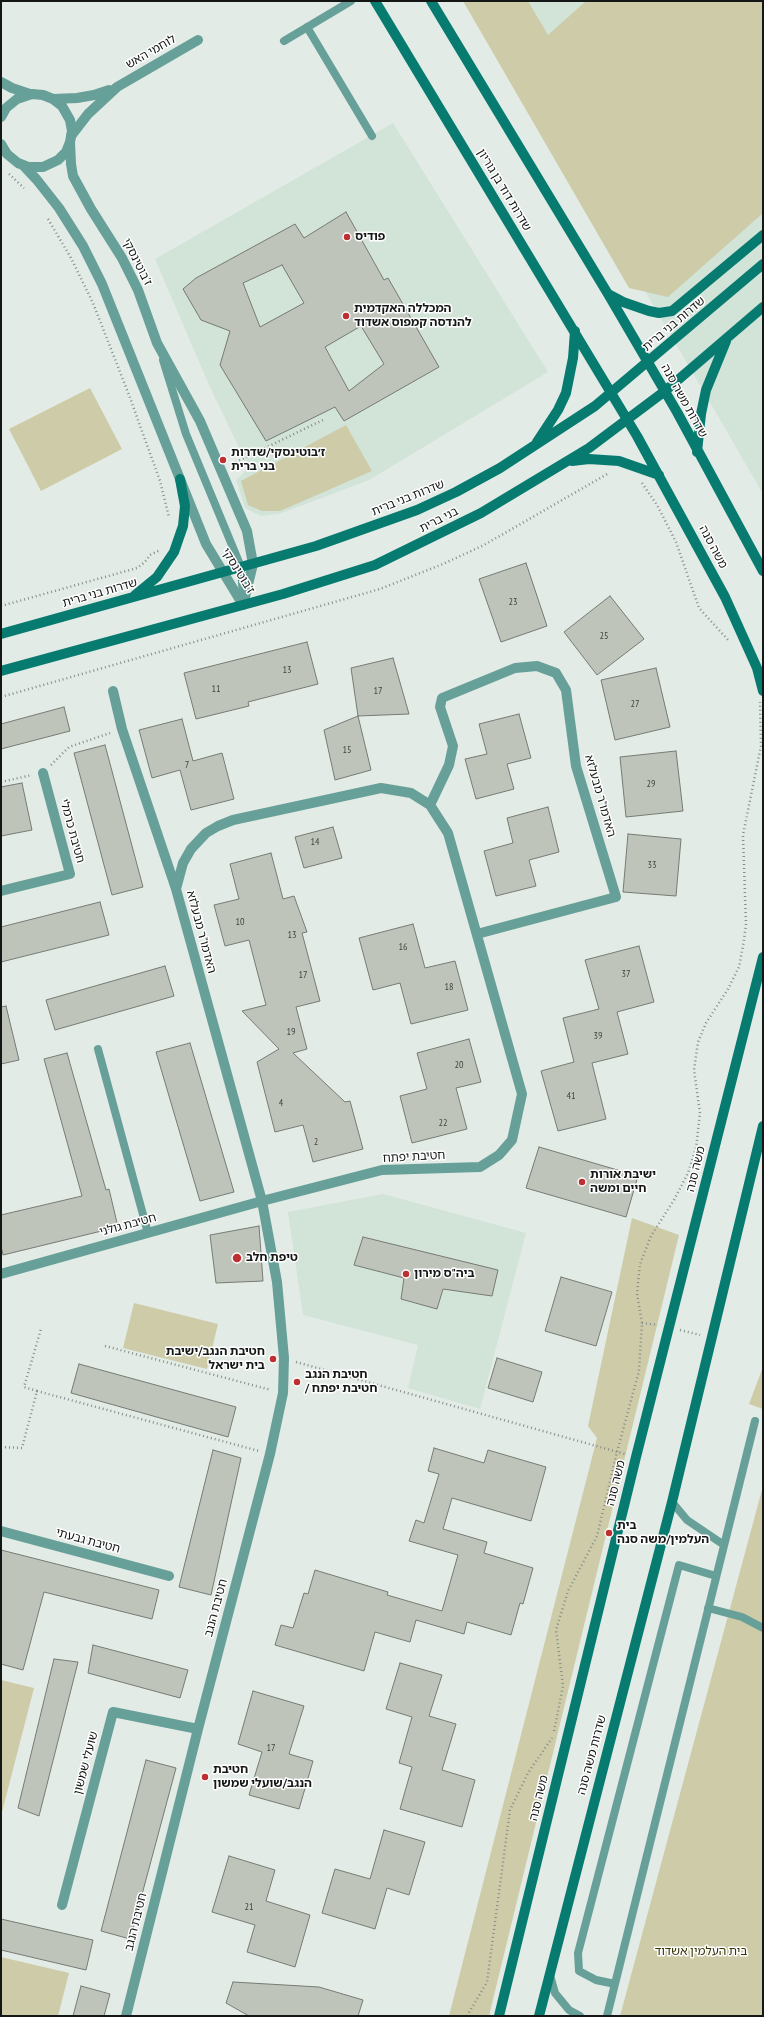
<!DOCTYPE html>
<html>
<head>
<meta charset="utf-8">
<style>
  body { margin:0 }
  #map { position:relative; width:764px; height:2017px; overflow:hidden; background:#e2ebe5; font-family:"PT Sans Narrow",sans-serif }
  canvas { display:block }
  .frame { position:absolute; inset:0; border:2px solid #141715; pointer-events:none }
</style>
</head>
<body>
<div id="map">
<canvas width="764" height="2017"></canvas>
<div class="frame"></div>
</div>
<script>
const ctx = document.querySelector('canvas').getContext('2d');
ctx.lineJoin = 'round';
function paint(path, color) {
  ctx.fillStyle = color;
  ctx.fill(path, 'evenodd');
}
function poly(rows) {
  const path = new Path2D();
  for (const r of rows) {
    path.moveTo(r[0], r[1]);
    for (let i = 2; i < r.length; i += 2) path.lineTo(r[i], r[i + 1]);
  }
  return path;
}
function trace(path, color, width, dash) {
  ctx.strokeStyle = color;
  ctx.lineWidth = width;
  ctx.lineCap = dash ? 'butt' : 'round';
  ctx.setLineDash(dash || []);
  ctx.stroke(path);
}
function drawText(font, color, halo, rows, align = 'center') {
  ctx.font = font + ' "PT Sans Narrow","Noto Sans Hebrew",sans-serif';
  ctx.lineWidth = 3;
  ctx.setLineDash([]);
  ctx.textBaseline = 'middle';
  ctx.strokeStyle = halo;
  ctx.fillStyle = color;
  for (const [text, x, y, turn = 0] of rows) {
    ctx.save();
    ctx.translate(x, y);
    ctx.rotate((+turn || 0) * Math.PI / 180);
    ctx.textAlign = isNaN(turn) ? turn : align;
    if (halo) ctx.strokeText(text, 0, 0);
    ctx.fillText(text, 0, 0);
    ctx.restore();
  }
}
paint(poly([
  [476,1,763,1,763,494,722,423],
  [393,123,548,372,369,480,279,514,261,516,245,508,236,480,249,468,209,385,155,259],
  [383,1194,526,1233,480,1409,408,1388,418,1345,303,1315,288,1212]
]), '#d2e3d8');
paint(poly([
  [463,1,528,1,548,35,586,1,763,1,763,213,668,297,629,288],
  [90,388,122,449,41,491,9,429],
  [346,425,372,471,280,511,262,511,248,505,241,481],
  [632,1218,679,1235,489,2016,449,2016,597,1438,588,1426],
  [134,1303,218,1324,207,1369,123,1348],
  [763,1367,763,1409,749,1404],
  [763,1486,763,2016,620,2016],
  [1,1680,34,1688,1,1816],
  [1,1957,69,1973,58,2016,1,2016]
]), '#cecca8');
const building = poly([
  [346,212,384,280,388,278,439,367,344,421,335,407,266,441,220,365,230,331,201,320,183,289,196,278,295,224,304,238,346,212],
  [282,265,304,303,260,327,243,283,282,265],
  [361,326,384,364,349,391,325,347,361,326],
  [526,563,547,626,501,642,479,579,526,563],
  [610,596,644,639,597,675,564,632,610,596],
  [307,642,318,684,248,702,249,706,196,719,184,673,307,642],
  [393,658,409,714,358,716,351,668,393,658],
  [656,668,670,727,615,740,601,680,656,668],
  [64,707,70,731,1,749,1,724,64,707],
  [519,714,531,758,507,764,514,789,476,799,465,759,487,754,479,724,519,714],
  [358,716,371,770,335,780,324,730,358,716],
  [182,719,193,761,222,753,234,799,191,810,180,770,152,778,139,730,182,719],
  [105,745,143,887,112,895,74,753,105,745],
  [676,751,683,811,626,817,620,757,676,751],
  [22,783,32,830,1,836,1,787,22,783],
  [548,807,559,852,529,860,536,886,496,896,484,851,513,843,507,818,548,807],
  [333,827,342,858,304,868,295,837,333,827],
  [628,834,681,839,676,896,623,892,628,834],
  [271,853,283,899,294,896,307,932,302,933,320,1001,296,1007,307,1049,293,1053,345,1102,350,1101,363,1149,313,1162,303,1125,275,1132,257,1062,279,1049,242,1011,266,1005,249,940,225,946,214,905,239,899,230,864,271,853],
  [100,902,109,935,1,962,1,927,100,902],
  [413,924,425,968,455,961,468,1010,411,1024,400,983,373,990,359,938,413,924],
  [639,946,654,1002,617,1012,628,1054,592,1063,606,1119,558,1131,541,1071,574,1062,563,1018,599,1009,585,960,639,946],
  [165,966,174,996,55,1030,46,1000,165,966],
  [6,1006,19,1060,1,1064,1,1007,6,1006],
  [469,1039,481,1082,456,1088,467,1129,412,1143,400,1096,427,1089,417,1053,469,1039],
  [190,1043,234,1192,200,1201,156,1052,190,1043],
  [67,1053,106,1190,109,1189,118,1227,3,1255,1,1246,1,1215,82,1196,44,1059,67,1053],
  [539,1147,638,1176,626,1217,526,1188,539,1147],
  [259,1226,263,1281,216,1283,210,1235,259,1226],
  [363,1237,498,1270,492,1296,443,1289,437,1309,401,1299,404,1278,354,1265,363,1237],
  [561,1277,612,1292,596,1346,545,1331,561,1277],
  [497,1358,542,1372,533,1402,488,1388,497,1358],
  [79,1364,236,1407,228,1437,71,1393,79,1364],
  [434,1448,484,1463,488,1450,546,1467,531,1521,452,1498,443,1529,487,1542,484,1553,533,1568,523,1604,520,1603,511,1635,467,1622,464,1634,416,1620,410,1642,375,1632,364,1671,275,1645,281,1625,293,1628,304,1593,308,1594,315,1570,388,1592,387,1595,442,1611,458,1555,409,1541,416,1520,424,1523,439,1474,428,1471,434,1448],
  [213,1450,241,1458,211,1595,179,1587,213,1450],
  [1,1550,159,1590,152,1619,44,1592,23,1670,1,1664,1,1550],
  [93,1645,188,1670,180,1698,88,1673,93,1645],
  [54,1659,78,1662,39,1816,18,1808,54,1659],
  [400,1663,442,1675,429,1716,456,1724,442,1770,475,1780,462,1827,400,1809,412,1767,399,1763,412,1717,386,1709,400,1663],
  [253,1691,304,1706,289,1754,313,1761,299,1809,249,1795,262,1752,238,1744,253,1691],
  [146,1760,176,1768,130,1939,101,1931,146,1760],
  [384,1830,425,1842,409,1895,387,1888,375,1929,322,1913,335,1869,370,1879,384,1830],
  [229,1856,275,1870,266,1901,310,1915,295,1967,247,1952,255,1925,212,1912,229,1856],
  [1,1919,93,1940,86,1970,1,1950,1,1919],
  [233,1982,319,1987,363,2000,358,2016,249,2016,226,2003,233,1982],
  [81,1986,110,1994,104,2016,73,2016,81,1986]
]);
paint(building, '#bfc4bb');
trace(building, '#767b73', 1);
trace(poly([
  [9,174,24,188],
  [48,219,71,258,93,303,129,395,160,481,169,517],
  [232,464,325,419],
  [642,483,657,505,676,542,699,608,729,641],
  [1,606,137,568,145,562,150,555,160,550],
  [1,697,380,589,443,564,484,545,609,473],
  [51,765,69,747,110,733],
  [1,782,32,775],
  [642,1323,658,1325],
  [680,1330,700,1335],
  [105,1346,271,1390],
  [296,1362,625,1454],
  [37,1391,259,1451],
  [1,1447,22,1448,37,1391,24,1387,41,1329],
  [554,1731,563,1686,556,1630,568,1591,597,1536,617,1452,639,1371,642,1323,637,1294,640,1264,651,1236,674,1200,688,1173,696,1148,700,1113,694,1070,698,1042,706,1023,728,989,739,967,743,946,746,925,743,835,761,746,760,702],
  [467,2016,487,1982,510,1810,528,1773,552,1738]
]), '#878d89', 2.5, [1, 3]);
trace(poly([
  [307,27,372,136],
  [284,41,351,1],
  [163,360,186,434,241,567,243,598],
  [98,1049,148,1233],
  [672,1502,687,1520,724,1545],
  [708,1608,742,1617,763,1628],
  [550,1975,555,1993,569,2010,580,2016],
  [615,1984,596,1980,579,1971,578,1953,679,1565,716,1576],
  [607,2016,755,1421]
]), '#67a098', 8);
trace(poly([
  [53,99,77,98,94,95,109,90],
  [71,136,88,114,117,87,198,40],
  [113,691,122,729,176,889],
  [430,805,449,765,453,746,440,707,442,698,515,668,537,666,556,673,566,690,576,766,616,897,477,934],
  [1,891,70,874,43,773],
  [1,1274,262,1201,382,1170,480,1167,499,1155,512,1140,522,1094,448,833,430,805,411,793,381,788,233,820,218,826,206,833,191,849,183,863,176,889,262,1201,277,1282,284,1358,283,1393,270,1454,198,1729,126,2016],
  [1,1531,169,1576],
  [62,1905,113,1712,198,1729]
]), '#67a098', 10);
trace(poly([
  [1,82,12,88,30,94],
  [1,117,6,108,17,99,32,94,43,95,53,99,62,106,70,120,72,131,70,142,66,152,58,160,43,167,28,167,18,163,7,154,1,144],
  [70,142,71,164,73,176,91,209,122,258,138,290,157,343,200,421,247,531,253,564,243,605],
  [23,165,37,180,59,208,83,246,102,284,206,544,243,605]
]), '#67a098', 10);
trace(poly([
  [375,1,637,436,725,597,757,668,763,691],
  [431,1,608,294,677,412,763,571],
  [608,294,623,302,649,311,659,313,672,311,763,235],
  [537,442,558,410,566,393,573,358,575,331],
  [697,452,701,414,706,390,726,341],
  [572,461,589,459,619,461,659,475],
  [135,595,157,577,174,552,183,526,185,506,180,479],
  [1,634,316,546,417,510,456,492,500,468,595,406,763,264],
  [1,671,283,594,375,565,481,513,589,448,665,391,763,307],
  [499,2016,636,1457,763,957],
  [539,2016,672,1502,763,1126]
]), '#087b71', 10);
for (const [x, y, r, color] of [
  [347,237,4,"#be2f31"],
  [346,316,4,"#be2f31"],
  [223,460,4,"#be2f31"],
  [582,1182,4,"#be2f31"],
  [237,1258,5,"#be2f31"],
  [406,1274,4,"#be2f31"],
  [273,1359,4,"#be2f31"],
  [297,1382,4,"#be2f31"],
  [609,1533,4,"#be2f31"],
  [205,1777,4,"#be2f31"]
]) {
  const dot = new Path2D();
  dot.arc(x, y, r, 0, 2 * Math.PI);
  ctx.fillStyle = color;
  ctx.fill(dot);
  trace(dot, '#fff', 1.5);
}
drawText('10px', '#3f423e', null, [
  ["23",513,602],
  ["25",604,636],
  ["13",287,670],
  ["11",216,689],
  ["17",378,691],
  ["27",635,704],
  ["15",347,750],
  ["7",187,765],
  ["29",651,784],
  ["14",315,842],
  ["33",652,865],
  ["10",240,922],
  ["13",292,935],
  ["16",403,947],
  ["37",626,974],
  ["17",303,975],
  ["18",449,987],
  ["19",291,1032],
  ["39",598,1036],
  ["20",459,1065],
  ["41",571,1096],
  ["4",281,1103],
  ["22",443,1123],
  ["2",316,1142],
  ["17",271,1748],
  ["21",249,1907]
]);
drawText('12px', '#141715', '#fff', [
  ["לוחמי האש",151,52,-30],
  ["שדרות דוד בן גוריון",504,190,59],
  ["ז'בוטינסקי",137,262,63],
  ["שדרות בני ברית",674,324,-40],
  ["שדרות משה סנה",684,401,61],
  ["שדרות בני ברית",408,498,-22],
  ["בני ברית",439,520,-27],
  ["משה סנה",713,547,62],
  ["ז'בוטינסקי",238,571,58],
  ["שדרות בני ברית",100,593,-16],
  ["האדמו\"ר מבעלזא",600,796,74],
  ["חטיבת כרמלי",72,831,75],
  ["האדמו\"ר מבעלזא",201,932,75],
  ["חטיבת יפתח",414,1157,-3],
  ["משה סנה",696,1169,-76],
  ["חטיבת גולני",128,1225,-15],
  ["משה סנה",616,1483,-76],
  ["חטיבת גבעתי",88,1541,15],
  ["חטיבת הנגב",216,1608,-75],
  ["שדרות משה סנה",592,1755,-75],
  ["שועלי שמשון",86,1763,-75],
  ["משה סנה",539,1798,-76],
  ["חטיבת הנגב",136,1922,-76]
]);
drawText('bold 12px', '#141715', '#fff', [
  ["פודיס",355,237],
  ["המכללה האקדמית",354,309],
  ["להנדסה קמפוס אשדוד",354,323],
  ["ז׳בוטינסקי/שדרות",231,453],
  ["בני ברית",231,467],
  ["ישיבת אורות",590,1175],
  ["חיים ומשה",590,1189],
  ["טיפת חלב",246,1258],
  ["ביה\"ס מירון",414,1274],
  ["חטיבת הנגב/ישיבת",265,1352,"right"],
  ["בית ישראל",265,1366,"right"],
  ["חטיבת הנגב",305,1375],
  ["/ חטיבת יפתח",305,1389],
  ["בית",617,1526],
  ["העלמין/משה סנה",617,1540],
  ["חטיבת",213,1770],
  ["הנגב/שועלי שמשון",213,1784]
], 'left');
drawText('12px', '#353204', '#fff', [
  ["בית העלמין אשדוד",701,1952]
]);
</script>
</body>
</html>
